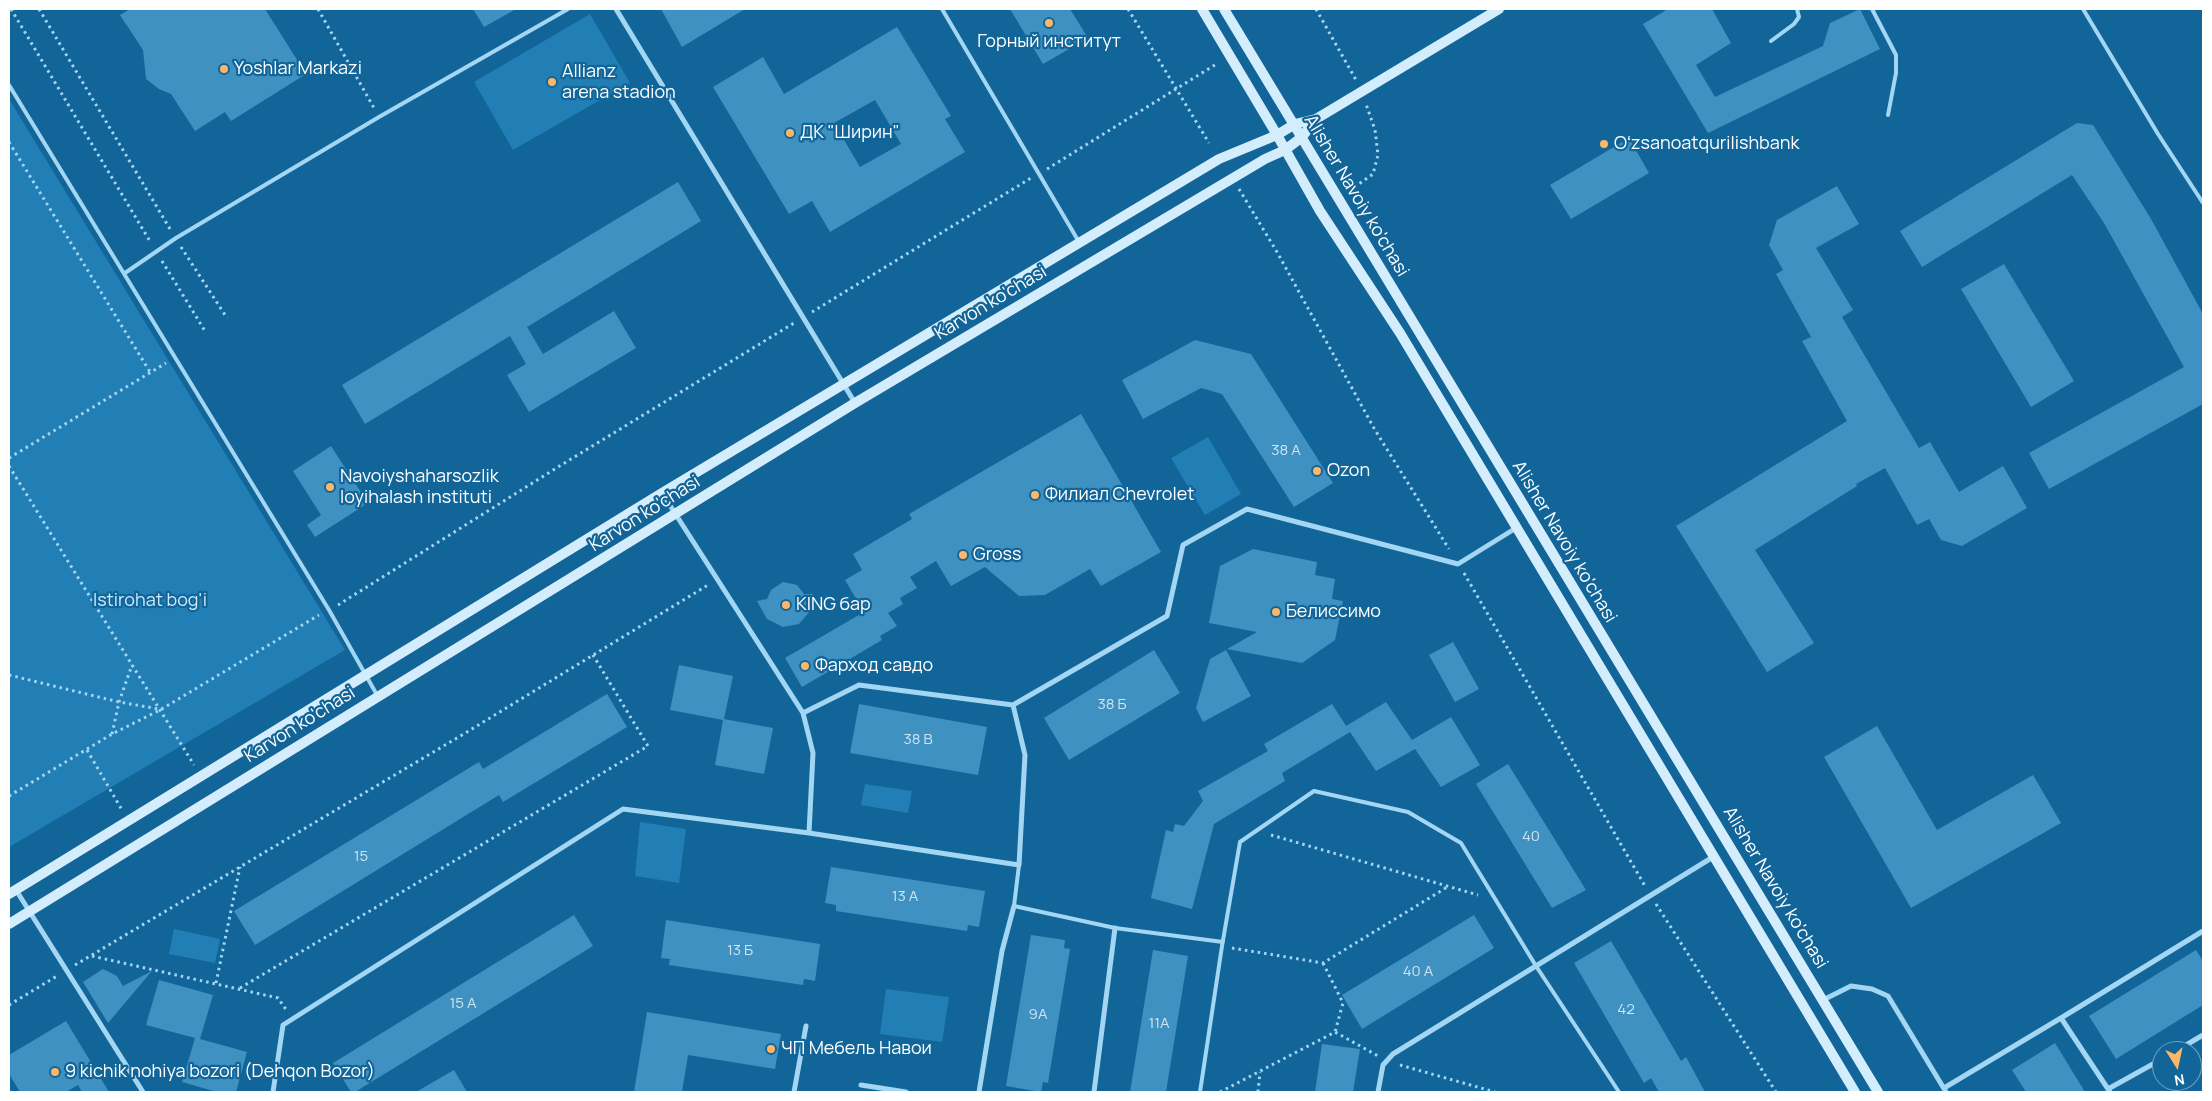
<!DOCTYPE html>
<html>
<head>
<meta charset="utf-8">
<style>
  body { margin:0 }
  #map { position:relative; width:2212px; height:1101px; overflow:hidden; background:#126598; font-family:Manrope,sans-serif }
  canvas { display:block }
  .frame { position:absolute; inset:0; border:10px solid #fff; pointer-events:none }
  .north { position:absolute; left:2152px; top:1041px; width:50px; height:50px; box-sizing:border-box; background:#126598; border:1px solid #71a3c1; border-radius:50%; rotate:170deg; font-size:14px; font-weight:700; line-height:20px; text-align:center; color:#fff }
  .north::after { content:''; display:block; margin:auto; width:18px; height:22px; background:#ffb666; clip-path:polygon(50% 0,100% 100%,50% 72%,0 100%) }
</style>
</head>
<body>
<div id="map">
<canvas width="2212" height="1101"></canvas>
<div class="frame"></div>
<div class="north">N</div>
</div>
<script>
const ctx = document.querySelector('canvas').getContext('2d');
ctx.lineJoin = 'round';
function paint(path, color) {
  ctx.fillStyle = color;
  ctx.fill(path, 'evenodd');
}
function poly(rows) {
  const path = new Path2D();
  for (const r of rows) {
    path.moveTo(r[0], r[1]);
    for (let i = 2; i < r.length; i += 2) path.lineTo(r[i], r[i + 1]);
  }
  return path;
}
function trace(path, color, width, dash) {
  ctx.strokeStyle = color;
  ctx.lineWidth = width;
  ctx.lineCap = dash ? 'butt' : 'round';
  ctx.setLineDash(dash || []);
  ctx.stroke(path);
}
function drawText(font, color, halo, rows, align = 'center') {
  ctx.font = font + ' Manrope,sans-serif';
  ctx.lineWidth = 4.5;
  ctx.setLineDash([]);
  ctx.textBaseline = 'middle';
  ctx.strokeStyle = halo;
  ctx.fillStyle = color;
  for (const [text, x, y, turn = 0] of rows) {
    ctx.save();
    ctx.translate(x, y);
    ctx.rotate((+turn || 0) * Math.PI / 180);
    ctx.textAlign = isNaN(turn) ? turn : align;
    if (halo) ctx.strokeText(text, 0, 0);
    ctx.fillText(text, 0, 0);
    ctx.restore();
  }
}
paint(poly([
  [590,14,630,83,513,150,474,82],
  [9,99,345,650,9,847],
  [1208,437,1241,494,1205,515,1171,458],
  [865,784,912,791,908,813,861,805],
  [640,822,686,829,679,883,635,876],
  [174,929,220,939,215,963,169,954],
  [886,989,949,997,942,1042,880,1034]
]), '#217fb5');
paint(poly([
  [130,9,265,9,306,74,231,121,225,112,195,131,171,94,159,89,146,79,143,50,120,15],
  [473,9,516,9,484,27],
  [661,9,745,9,682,47],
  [1010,9,1070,9,1088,38,1043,64],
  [1668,9,1712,9,1731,43,1696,65,1715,97,1823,46,1830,23,1860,9,1880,49,1708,133,1643,24],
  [897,27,951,116,945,119,965,152,830,232,812,201,789,214,713,87,763,57,784,94],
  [875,100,901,144,860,167,834,123],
  [2077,123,2093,125,2151,219,2203,314,2203,404,2049,489,2029,453,2184,367,2104,223,2072,175,1922,267,1900,231],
  [1629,138,1649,173,1571,219,1550,185],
  [678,182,701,221,527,327,543,354,614,311,636,348,529,412,507,375,526,364,510,336,365,424,342,385],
  [1837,186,1859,224,1816,248,1853,310,1842,317,1919,448,1930,442,1959,492,2003,466,2027,508,1962,546,1941,540,1929,519,1917,525,1885,468,1856,484,1857,486,1755,550,1814,643,1767,672,1676,526,1847,421,1802,341,1811,337,1776,274,1783,270,1769,245,1777,220],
  [2004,264,2074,381,2031,407,1961,289],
  [1195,340,1251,354,1333,483,1294,507,1222,394,1201,388,1143,419,1122,380],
  [1081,414,1161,552,1101,586,1090,569,1045,595,1019,596,985,567,951,586,936,561,910,577,917,588,900,598,903,604,888,613,897,626,880,636,882,640,802,687,785,658,864,612,845,580,862,570,853,554,912,519,909,514],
  [331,446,368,503,315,537,307,525,321,515,293,471],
  [1253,549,1317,562,1315,575,1335,579,1332,599,1343,601,1335,640,1302,663,1227,649,1257,632,1209,623,1220,566],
  [783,582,797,585,804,594,813,594,811,610,799,624,783,627,767,619,757,601,767,599,771,590],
  [1453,642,1479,689,1455,702,1429,655],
  [1154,650,1180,693,1069,760,1044,718],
  [1226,650,1251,696,1203,722,1196,708,1210,659],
  [679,665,733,676,724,719,773,728,764,774,715,765,723,720,670,710],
  [607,694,627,727,503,802,499,795,255,945,234,911,479,762,483,769],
  [1386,702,1412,740,1451,717,1480,765,1441,787,1415,749,1376,771,1346,726],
  [859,704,987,727,978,775,850,753],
  [1332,704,1350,732,1282,773,1285,781,1214,824,1192,909,1151,898,1166,830,1173,832,1175,824,1184,826,1203,801,1198,791,1268,751,1264,744],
  [1877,726,1937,830,2033,775,2061,823,1911,908,1824,757],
  [1508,764,1586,890,1552,908,1476,784],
  [831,867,985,891,979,927,968,925,967,931,836,911,836,905,825,903],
  [574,915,593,946,355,1092,351,1092,333,1063],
  [1474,915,1494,948,1362,1029,1342,995],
  [666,920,820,944,815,981,804,979,803,985,669,965,670,959,661,958],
  [1031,935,1065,940,1064,948,1070,949,1048,1083,1043,1082,1041,1092,1006,1086],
  [1611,941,1681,1061,1686,1057,1705,1092,1659,1092,1651,1078,1644,1083,1574,963],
  [1153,950,1188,956,1166,1092,1130,1092],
  [2196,950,2203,961,2203,1005,2116,1059,2089,1016],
  [103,969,117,976,123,986,152,971,108,1023,83,982],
  [159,980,213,995,200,1039,247,1052,236,1092,217,1092,182,1082,195,1038,146,1025],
  [647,1012,781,1034,775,1069,688,1055,682,1092,634,1092],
  [66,1021,109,1092,82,1092,78,1085,66,1092,20,1092,9,1074,9,1055],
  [2055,1043,2085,1092,2026,1092,2012,1070],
  [1322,1044,1360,1049,1353,1092,1315,1092],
  [454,1070,467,1092,416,1092]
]), '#3f91c1');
trace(poly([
  [11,9,151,243],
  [39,9,170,229],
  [318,9,374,108],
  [1128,9,1209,143],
  [1316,9,1356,80],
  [9,142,150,372],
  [1047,169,1218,63],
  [1239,189,1277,252,1375,430,1449,549],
  [1349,191,1373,174,1378,155,1375,130,1366,104],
  [181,247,227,318],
  [162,261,205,331],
  [812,312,1031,178],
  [9,458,166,363],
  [9,466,194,765],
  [1464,573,1645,886],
  [338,605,558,467,794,323],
  [9,675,119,702,159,709],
  [112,734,119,702,132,665],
  [87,750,122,810],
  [9,796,112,734,160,710,319,615],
  [1271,835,1478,895],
  [1656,904,1776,1092],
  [1232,948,1323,963,1449,886],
  [92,956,278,998,287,1011],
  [1323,963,1343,1003,1335,1032],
  [75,965,462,735,708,585],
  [216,983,240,867],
  [240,988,648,746,593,655],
  [9,1005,57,976],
  [1400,1065,1495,1092],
  [1220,1092,1335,1032,1378,1056],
  [1258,1092,1260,1072]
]), '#a3d6f3', 3, [2.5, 4]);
trace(poly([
  [942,9,1079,242],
  [1872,9,1896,55,1896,73,1888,115],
  [2083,9,2158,134,2203,203],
  [1771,41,1794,24,1799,17,1797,9],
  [9,85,329,610,377,695],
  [125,273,176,238,379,117,568,9],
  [1019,865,1014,906,1115,928,1223,942],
  [1200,1092,1222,946,1240,842,1314,791,1408,812,1461,843,1536,966,1619,1092]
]), '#a3d6f3', 4);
trace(poly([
  [616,9,855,403],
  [662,493,803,713,813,753,809,833],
  [803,713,859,685,1013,705,1167,616,1183,545,1247,509,1458,564,1516,528],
  [16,890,143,1092],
  [1823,1000,1851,986,1872,989,1888,996,1946,1092],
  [2176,1051,2203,1035],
  [861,1085,906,1092],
  [1944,1088,2061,1018],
  [2108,1089,2162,1059],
  [273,1092,283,1025,623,809,809,833,1019,865,1025,755,1013,705],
  [794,1092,806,1026],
  [979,1092,1002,951,1014,906],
  [1094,1092,1115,928],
  [1378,1092,1383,1065,1393,1054,1713,857],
  [2110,1092,2061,1018,2203,931]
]), '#a3d6f3', 5);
trace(poly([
  [1202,9,1277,135,1320,211,1400,333,1855,1092],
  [1224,9,1878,1092],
  [9,894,662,493,1219,159,1277,135,1295,124,1316,119,1499,9],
  [9,924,855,403,1265,159,1285,150,1302,137,1316,119]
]), '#d3edfd', 10);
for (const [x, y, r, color] of [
  [1049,23,5,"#ffb666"],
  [224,69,5,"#ffb666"],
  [552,82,5,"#ffb666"],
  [790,133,5,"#ffb666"],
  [1604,144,5,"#ffb666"],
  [1317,471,5,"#ffb666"],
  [330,487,5,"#ffb666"],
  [1035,495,5,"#ffb666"],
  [963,555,5,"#ffb666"],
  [786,605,5,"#ffb666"],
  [1276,612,5,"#ffb666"],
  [805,666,5,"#ffb666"],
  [771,1049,5,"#ffb666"],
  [55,1072,5,"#ffb666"]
]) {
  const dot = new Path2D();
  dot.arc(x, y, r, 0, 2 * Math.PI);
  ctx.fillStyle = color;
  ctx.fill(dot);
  trace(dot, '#126598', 2);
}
drawText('15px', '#cfe4f0', null, [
  ["38 А",1286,451],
  ["38 Б",1112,705],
  ["38 В",918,740],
  ["40",1531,837],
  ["15",361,857],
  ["13 А",905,897],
  ["13 Б",740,951],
  ["40 А",1418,972],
  ["15 А",463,1004],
  ["42",1626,1010],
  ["9А",1038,1015],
  ["11А",1159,1024]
]);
drawText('18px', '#fff', '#126598', [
  ["Горный институт",1049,42,"center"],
  ["Yoshlar Markazi",234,69],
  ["Allianz",562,72],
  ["arena stadion",562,93],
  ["ДК \"Ширин\"",800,133],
  ["Oʻzsanoatqurilishbank",1614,144],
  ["Ozon",1327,471],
  ["Navoiyshaharsozlik",340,477],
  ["loyihalash instituti",340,498],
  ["Филиал Chevrolet",1045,495],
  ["Gross",973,555],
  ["KING бар",796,605],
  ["Белиссимо",1286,612],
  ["Фарход савдо",815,666],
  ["ЧП Мебель Навои",781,1049],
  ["9 kichik nohiya bozori (Dehqon Bozor)",65,1072]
], 'left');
drawText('18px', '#fff', '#126598', [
  ["Alisher Navoiy ko'chasi",1356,196,59],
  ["Karvon ko'chasi",991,303,-31],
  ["Karvon ko'chasi",645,514,-32],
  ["Alisher Navoiy ko'chasi",1564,542,59],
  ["Karvon ko'chasi",300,725,-32],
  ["Alisher Navoiy ko'chasi",1775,888,59]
]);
drawText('18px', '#cbebfd', '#126598', [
  ["Istirohat bog'i",150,601]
]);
</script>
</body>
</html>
